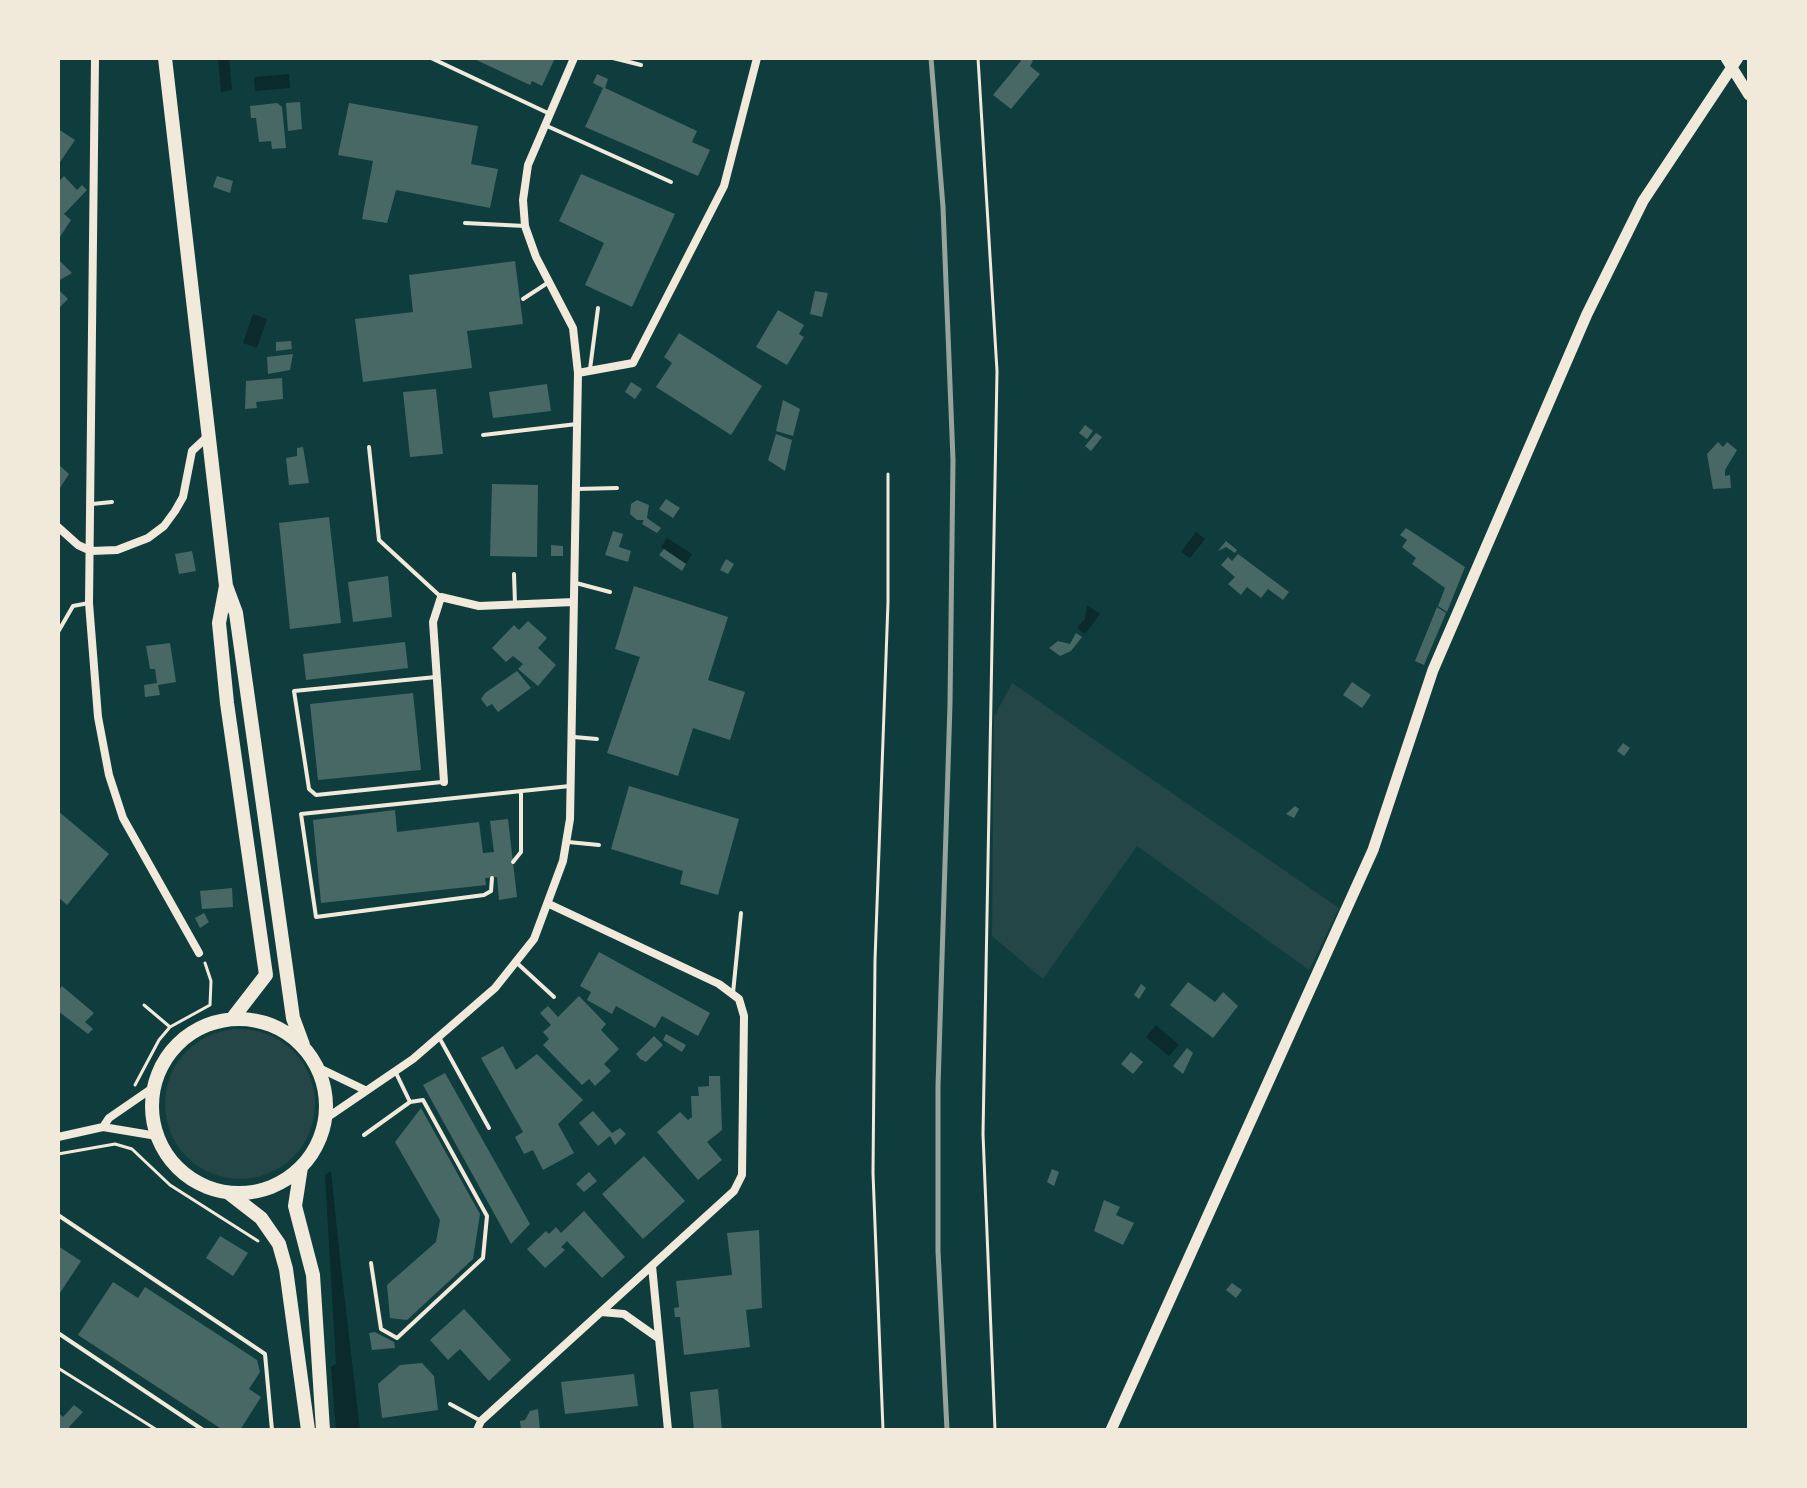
<!DOCTYPE html>
<html>
<head>
<meta charset="utf-8">
<style>
  body { margin:0 }
  #map { position:relative; width:1807px; height:1488px; overflow:hidden; background:#0f3d3e; font-family:"Exo 2",sans-serif }
  canvas { display:block }
  .frame { position:absolute; inset:0; border:60px solid #f1e9da; pointer-events:none }
</style>
</head>
<body>
<div id="map">
<canvas width="1807" height="1488"></canvas>
<div class="frame"></div>
</div>
<script>
const ctx = document.querySelector('canvas').getContext('2d');
ctx.lineJoin = 'round';
function paint(path, color) {
  ctx.fillStyle = color;
  ctx.fill(path, 'evenodd');
}
function poly(rows) {
  const path = new Path2D();
  for (const r of rows) {
    if (r.length === 3) {
      path.moveTo(r[0] + r[2], r[1]);
      path.arc(r[0], r[1], r[2], 0, 2 * Math.PI);
      continue;
    }
    path.moveTo(r[0], r[1]);
    for (let i = 2; i < r.length; i += 2) path.lineTo(r[i], r[i + 1]);
  }
  return path;
}
function trace(path, color, width, dash) {
  ctx.strokeStyle = color;
  ctx.lineWidth = width;
  ctx.lineCap = dash ? 'butt' : 'round';
  ctx.setLineDash(dash || []);
  ctx.stroke(path);
}
paint(poly([
  [1012,683,1339,908,1309,970,1137,846,1043,979,992,936,994,717],
  [240,1104,75]
]), '#244646');
paint(poly([
  [229,58,232,90,221,92,218,59],
  [289,74,290,88,255,91,254,77],
  [253,314,267,319,257,348,243,343],
  [1196,532,1205,539,1190,558,1181,552],
  [667,538,692,554,686,564,661,547],
  [1087,605,1100,614,1085,634,1077,628,1085,619],
  [1156,1025,1179,1045,1169,1056,1146,1037],
  [331,1171,340,1259,360,1430,336,1430,331,1367,336,1364,325,1175]
]), '#0a2a2b');
paint(poly([
  [472,58,555,58,542,86,532,81,530,85],
  [1018,58,1029,58,1033,61,1030,66,1040,74,1011,109,993,95,1021,61],
  [597,74,608,79,605,88,697,131,692,142,710,150,698,176,585,127,603,88,593,83],
  [300,102,302,129,288,131,286,103],
  [277,103,282,107,286,148,272,149,271,141,259,142,256,118,251,118,250,106],
  [349,103,478,126,471,164,498,169,490,208,396,190,387,223,362,219,373,161,338,155],
  [58,129,75,140,58,165],
  [581,174,675,214,632,307,585,285,604,243,559,221],
  [64,176,77,190,82,185,87,190,64,214,71,220,58,240,58,182],
  [217,176,233,181,230,193,213,187],
  [58,259,72,273,58,281],
  [515,261,523,324,467,331,472,368,363,382,355,319,413,312,409,275],
  [58,289,68,299,58,309],
  [815,291,828,293,822,317,810,314],
  [778,310,804,325,799,334,804,337,787,365,756,347],
  [679,333,762,386,731,435,656,387,672,363,664,357],
  [291,341,292,349,276,351,276,342],
  [293,354,290,370,268,374,267,357],
  [282,378,283,399,256,402,257,408,245,409,246,381],
  [631,382,642,389,635,399,625,392],
  [547,384,551,411,493,418,489,392],
  [436,389,443,454,410,457,403,392],
  [783,400,800,409,793,436,776,431],
  [1085,425,1093,431,1087,439,1079,433],
  [1096,433,1102,437,1091,451,1085,446],
  [776,434,792,440,785,471,768,460],
  [1718,442,1723,447,1727,442,1737,450,1725,470,1725,476,1730,475,1731,488,1713,489,1707,454],
  [303,447,309,483,289,485,286,458,297,456,297,448],
  [58,464,69,474,58,491],
  [492,484,538,485,537,557,490,556],
  [666,499,680,508,673,518,659,509],
  [637,500,649,505,647,518,661,528,657,533,642,524,644,520,637,520,630,514,631,504],
  [329,517,341,623,290,629,279,523],
  [1406,528,1465,567,1447,612,1438,606,1445,588,1412,564,1416,558,1402,547,1407,540,1400,535],
  [613,531,623,534,619,547,631,551,628,562,605,555],
  [1226,541,1237,550,1235,553,1226,547,1218,551],
  [551,545,563,546,563,556,551,556],
  [664,549,686,564,682,571,659,555],
  [192,551,196,571,179,574,175,554],
  [1238,554,1289,592,1283,600,1268,589,1261,598,1247,587,1241,595,1228,584,1235,577,1221,565,1228,557,1232,561],
  [726,559,734,564,728,574,720,570],
  [388,576,392,617,353,622,348,582],
  [634,586,728,617,708,680,745,692,730,740,693,728,678,776,607,753,640,657,615,649],
  [1437,607,1446,613,1424,665,1415,661],
  [528,621,547,638,538,648,556,665,538,686,518,669,523,664,513,656,506,662,492,648,514,625,519,630],
  [1076,633,1082,637,1071,651,1060,656,1049,648,1058,641,1070,644],
  [405,642,408,668,306,680,303,654],
  [170,643,176,682,158,685,160,695,145,697,144,685,157,683,155,669,150,669,146,646],
  [517,671,531,688,498,712,492,704,487,707,481,699,485,693],
  [1352,682,1371,695,1362,708,1343,695],
  [413,693,421,770,318,780,310,704],
  [1623,743,1630,748,1624,756,1617,751],
  [629,786,739,819,718,895,680,884,683,871,611,849],
  [1295,806,1299,809,1294,818,1286,814],
  [395,810,397,832,479,822,483,853,494,852,490,821,508,819,517,897,499,900,497,877,485,878,486,885,321,903,313,820],
  [58,811,109,854,67,905,58,897],
  [232,888,233,907,202,909,200,891],
  [204,913,209,922,200,928,195,918],
  [599,952,710,1013,698,1036,662,1016,655,1028,616,1006,612,1014,587,1000,591,992,580,986],
  [1188,982,1215,1002,1223,992,1238,1006,1213,1038,1170,1005],
  [1141,984,1146,988,1139,999,1134,995],
  [62,986,94,1013,85,1022,93,1029,88,1034,58,1011,58,991],
  [579,996,606,1024,601,1030,619,1049,604,1064,611,1071,595,1086,589,1079,582,1085,543,1045,549,1039,543,1032,551,1025,540,1013,548,1006,558,1017],
  [666,1034,686,1045,682,1052,663,1040],
  [654,1036,663,1045,646,1062,640,1059,636,1054],
  [503,1046,516,1070,537,1054,583,1100,558,1124,574,1153,543,1170,533,1150,524,1154,515,1137,523,1132,481,1058],
  [1187,1048,1193,1053,1183,1074,1173,1066],
  [1131,1052,1143,1062,1133,1074,1121,1064],
  [445,1073,530,1224,511,1244,423,1085],
  [709,1076,720,1076,722,1130,707,1142,722,1160,698,1180,657,1132,680,1112,688,1120,692,1117,691,1096,699,1096,698,1087,709,1086],
  [421,1108,480,1214,473,1259,407,1320,390,1318,387,1285,436,1242,440,1220,395,1142],
  [593,1111,612,1133,620,1128,626,1134,615,1145,610,1136,598,1146,579,1123],
  [644,1156,685,1201,643,1239,602,1194],
  [1052,1169,1059,1172,1054,1186,1047,1182],
  [589,1172,597,1181,584,1192,576,1184],
  [1104,1200,1120,1207,1116,1215,1134,1223,1123,1245,1094,1231],
  [584,1211,625,1257,602,1278,567,1241,561,1247,565,1250,545,1268,527,1249,546,1231,549,1234,556,1227,561,1233],
  [759,1230,762,1308,746,1310,750,1347,684,1355,680,1317,675,1317,674,1308,679,1307,676,1281,732,1275,727,1233],
  [220,1236,248,1253,233,1276,206,1258],
  [58,1246,81,1261,58,1296],
  [113,1282,138,1298,145,1287,257,1360,260,1372,249,1389,261,1397,240,1430,223,1430,78,1335],
  [1232,1283,1242,1290,1236,1298,1226,1290],
  [464,1309,511,1360,489,1381,460,1349,448,1360,430,1340],
  [375,1332,394,1342,395,1348,372,1350,369,1333],
  [422,1363,434,1376,438,1410,382,1418,378,1384,400,1365],
  [634,1374,638,1406,565,1414,561,1382],
  [718,1389,722,1430,694,1430,690,1392],
  [74,1405,83,1412,69,1427,72,1430,58,1430,58,1412,63,1417],
  [538,1409,540,1430,521,1430,520,1421,525,1420,530,1411]
]), '#486865');
trace(poly([
  [978,58,997,371,983,1134,995,1430],
  [144,1005,170,1027],
  [135,1085,159,1040,170,1027,210,1005,211,981,205,963],
  [58,1154,115,1144,132,1149,170,1185,258,1241],
  [58,1368,157,1430],
  [883,1430,873,1173,875,960,888,602,888,474]
]), '#f1e9da', 3);
trace(poly([
  [431,58,550,114],
  [613,58,641,65],
  [547,126,671,182],
  [465,223,525,226],
  [523,299,549,282],
  [590,369,598,308],
  [483,435,577,424],
  [369,447,379,540,441,597],
  [576,489,617,488],
  [92,504,112,502],
  [514,574,515,604],
  [576,583,610,592],
  [58,632,73,606,89,603],
  [436,677,294,691,309,789,316,795,442,782],
  [574,737,597,739],
  [568,842,599,845],
  [513,862,521,852,521,791],
  [492,878,491,891,484,895,316,917,301,814,570,786],
  [517,963,554,997],
  [733,993,741,913],
  [440,1039,489,1128],
  [364,1135,410,1102,396,1073],
  [58,1215,265,1354,272,1430],
  [371,1263,381,1329,397,1338,483,1258,487,1216,423,1100,410,1102],
  [58,1333,203,1430],
  [450,1404,481,1421]
]), '#f1e9da', 4);
trace(poly([
  [95,58,89,603,98,717,109,775,123,818,199,953],
  [578,373,633,363,724,186,757,58],
  [58,527,78,545,91,551,117,550,148,538,164,526,175,511,183,497,192,451,206,438],
  [444,782,433,622,441,597,479,606,574,602],
  [317,1067,365,1090],
  [325,1119,413,1059,495,988,534,939,563,861,570,819,578,373,573,328,536,257,525,226,523,200,528,165,574,58],
  [103,1127,109,1118,154,1087],
  [58,1137,103,1127,157,1136],
  [652,1266,668,1430],
  [601,1312,624,1314,658,1338],
  [477,1430,481,1421,734,1191,742,1175,744,1016,739,999,719,984,549,904]
]), '#f1e9da', 8);
trace(poly([
  [1726,58,1749,95],
  [1111,1430,1373,850,1433,670,1587,314,1643,201,1738,58]
]), '#f1e9da', 11);
trace(poly([
  [165,58,226,586,236,613,293,1018,303,1045],
  [226,586,219,623,227,703,266,975,232,1019],
  [239,1106,87],
  [301,1167,295,1206,313,1275,323,1430],
  [230,1194,261,1218,279,1244,286,1269,308,1430]
]), '#f1e9da', 14);
trace(poly([
  [931,58,943,207,953,460,950,704,938,1086,938,1251,947,1430]
]), '#97a49c', 5);
</script>
</body>
</html>
